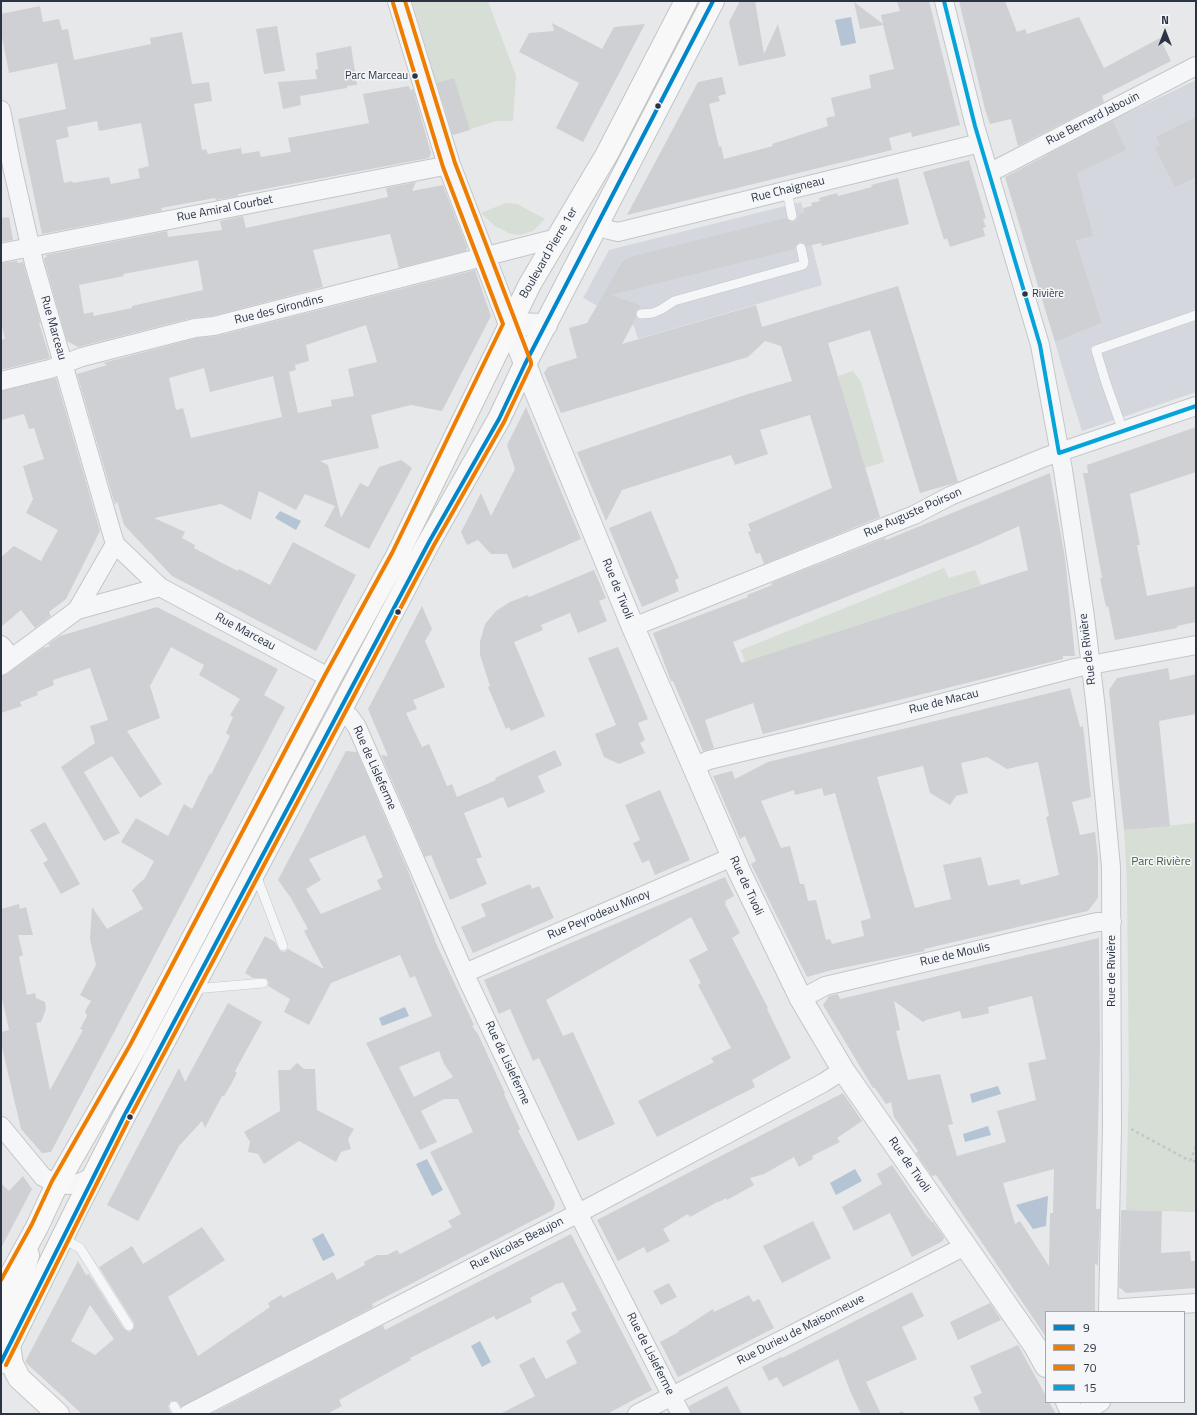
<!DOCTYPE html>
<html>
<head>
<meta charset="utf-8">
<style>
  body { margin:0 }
  #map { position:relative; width:1197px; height:1415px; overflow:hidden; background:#e6e8ea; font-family:"Titillium Web",sans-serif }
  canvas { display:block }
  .frame { position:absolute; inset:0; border:2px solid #2b3445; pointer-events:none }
  .legend { position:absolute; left:1045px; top:1311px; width:140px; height:92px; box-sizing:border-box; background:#f4f6f9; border:1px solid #a4a8b1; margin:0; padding:5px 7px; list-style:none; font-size:12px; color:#2b3445 }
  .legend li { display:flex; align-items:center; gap:8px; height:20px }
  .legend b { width:20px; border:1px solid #a4a8b1 }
  .north { position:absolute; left:1145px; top:12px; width:40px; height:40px; -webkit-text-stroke:3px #f4f6f9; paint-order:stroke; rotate:0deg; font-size:11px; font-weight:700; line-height:16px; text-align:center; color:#2b3445 }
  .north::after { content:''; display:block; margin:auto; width:14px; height:18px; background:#2b3445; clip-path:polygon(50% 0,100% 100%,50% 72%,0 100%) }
</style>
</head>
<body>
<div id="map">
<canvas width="1197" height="1415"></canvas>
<div class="frame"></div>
<ul class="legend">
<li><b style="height:5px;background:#0086cb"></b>9</li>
<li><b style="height:5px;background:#ee7d00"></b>29</li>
<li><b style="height:5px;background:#ee7d00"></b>70</li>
<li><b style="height:5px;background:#04a4da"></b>15</li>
</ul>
<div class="north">N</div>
</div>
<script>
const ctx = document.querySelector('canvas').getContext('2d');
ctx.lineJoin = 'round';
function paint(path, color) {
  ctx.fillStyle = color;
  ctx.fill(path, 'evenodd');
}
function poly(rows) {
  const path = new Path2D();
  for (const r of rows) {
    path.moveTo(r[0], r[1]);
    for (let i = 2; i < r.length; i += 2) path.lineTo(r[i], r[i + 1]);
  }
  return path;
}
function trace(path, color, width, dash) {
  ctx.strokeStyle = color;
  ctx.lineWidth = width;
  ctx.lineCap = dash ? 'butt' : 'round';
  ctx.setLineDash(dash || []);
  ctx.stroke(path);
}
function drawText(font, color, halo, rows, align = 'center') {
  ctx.font = font + ' "Titillium Web",sans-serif';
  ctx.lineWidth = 3;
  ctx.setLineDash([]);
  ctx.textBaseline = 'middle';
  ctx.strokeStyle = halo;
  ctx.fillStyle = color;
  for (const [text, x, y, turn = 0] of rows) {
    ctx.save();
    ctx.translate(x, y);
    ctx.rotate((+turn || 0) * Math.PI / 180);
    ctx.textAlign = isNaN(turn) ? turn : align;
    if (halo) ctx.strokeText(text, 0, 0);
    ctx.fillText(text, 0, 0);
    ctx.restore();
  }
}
paint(poly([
  [1196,80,1196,392,1082,431,1065,377,1055,342,1102,323,1075,236,1046,152],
  [801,202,822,285,638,339,634,326,583,298,609,250]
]), '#d4d7dd');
paint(poly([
  [412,1,488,1,516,76,513,121,496,121,451,135],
  [506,203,517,204,545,219,533,231,520,235,511,234,495,226,481,213],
  [853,371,861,382,884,462,865,468,838,376],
  [944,568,949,578,975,570,981,585,745,662,741,650],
  [1196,823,1196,1212,1126,1210,1129,1082,1127,885,1124,830]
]), '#d6ded6');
paint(poly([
  [851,17,856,43,841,46,835,20],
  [280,511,301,521,296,530,275,518],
  [405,1007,409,1016,382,1026,379,1018],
  [998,1086,1001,1094,972,1103,970,1094],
  [988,1126,991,1135,965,1142,963,1134],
  [427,1159,443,1190,432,1196,416,1164],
  [855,1169,862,1181,836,1195,830,1183],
  [1048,1196,1046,1226,1033,1229,1016,1205],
  [323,1233,335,1255,323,1261,312,1239],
  [480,1341,491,1362,482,1367,471,1346]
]), '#b4c4d5');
paint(poly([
  [740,1,755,1,764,54,778,24,786,56,739,66,729,22],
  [897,1,929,1,960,125,912,137,911,132,889,138,892,150,627,215,698,82,722,77,726,94,718,96,720,101,709,104,719,147,721,146,724,159,773,146,772,144,828,126,826,118,835,116,831,98,871,88,869,75,894,69,883,25,860,29,854,2,883,24,881,15,900,11],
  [959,1,1005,1,1017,32,1025,29,1027,34,1079,17,1104,68,1160,38,1171,61,1102,96,1104,102,1018,146,1011,119,990,124,985,109],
  [40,6,43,22,59,19,62,30,68,29,74,60,151,44,150,38,182,32,192,84,209,82,212,101,194,104,202,150,206,149,208,154,241,148,242,154,259,151,261,157,291,152,288,138,369,123,363,94,409,86,410,90,413,89,431,153,429,158,238,194,238,196,216,200,215,198,161,208,162,211,42,234,18,119,66,109,57,63,9,73,1,32,1,14],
  [97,121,99,131,141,123,149,166,138,169,140,178,111,184,109,177,73,183,72,181,64,183,56,140,69,137,67,127],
  [552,23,602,49,614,27,645,24,583,142,556,128,579,83,519,52,529,33,554,31],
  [277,26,285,71,264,74,256,29],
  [351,46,357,85,347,86,347,88,300,96,301,105,283,109,278,82,317,79,315,70,318,69,316,53],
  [454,78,470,130,453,135,437,83],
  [1196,117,1196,177,1175,187,1155,148,1160,145,1156,137],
  [1113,121,1126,150,1077,173,1093,236,1076,240,1102,323,1055,342,1005,177],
  [969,160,986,218,983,219,986,227,983,228,985,236,950,247,947,238,944,240,923,172],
  [898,178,909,224,822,246,821,243,807,246,803,242,799,242,795,246,795,249,611,295,642,306,636,311,636,318,622,344,756,305,762,327,898,286,958,482,920,493,870,330,828,343,880,517,764,564,760,553,756,554,748,532,751,531,748,524,832,488,810,415,760,430,768,454,735,465,731,455,622,490,606,521,577,452,745,395,792,381,781,346,765,341,748,357,561,413,544,373,548,367,577,358,569,328,587,323,622,262,630,257,786,218,790,222,794,222,798,218,798,215,804,213,803,208,812,206,811,203,820,201,819,198,837,193,838,196,857,191,872,187,871,185],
  [416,182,412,191,443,185,467,247,466,251,399,268,390,234,313,250,323,287,212,316,192,318,78,347,67,341,44,260,44,258,47,257,46,255,167,231,168,237,222,230,220,221,243,216,246,228,388,197,386,188],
  [198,260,203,290,132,306,132,308,94,316,93,312,84,314,79,285,124,276,123,274],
  [9,217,13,240,1,242,1,218],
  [17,261,18,263,23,262,41,324,39,323,50,358,1,370,1,340,5,339,1,322,1,263],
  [475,270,491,316,442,411,411,405,371,415,379,448,320,461,328,465,341,518,360,483,368,487,379,467,401,460,412,468,369,549,324,526,335,506,305,494,296,510,259,491,251,520,221,504,154,518,185,532,182,538,195,545,194,548,224,564,238,571,239,569,270,585,293,542,356,575,316,651,172,576,124,525,117,501,115,505,77,374,107,365,103,363,197,338,217,336],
  [366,325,377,362,348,369,354,396,331,400,332,406,298,413,289,372,296,370,295,365,309,361,306,345],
  [204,368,210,392,273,376,282,417,191,438,183,408,176,410,169,378],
  [56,378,100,531,66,599,49,612,51,616,35,628,21,610,1,627,1,557,14,546,41,561,58,530,26,513,33,499,23,466,44,459,34,428,29,429,24,414,1,420,1,391],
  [526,407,581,539,513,569,507,554,491,554,478,540,467,545,461,532,481,493,491,516,515,469,507,445],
  [1196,427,1196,472,1130,494,1140,545,1137,545,1147,596,1196,586,1196,622,1177,626,1177,628,1115,640,1108,606,1106,607,1100,578,1102,578,1083,473,1088,473,1087,465],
  [1050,473,1065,558,1075,656,1063,656,1063,659,763,734,753,703,705,720,714,748,703,751,673,681,671,681,653,633,748,597,747,595,772,585,771,583,885,538,886,540],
  [1019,526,1028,570,741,663,733,642,977,545],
  [651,511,679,578,675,580,679,591,642,607,609,528],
  [594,570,606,598,599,601,607,621,578,633,570,613,541,625,543,630,514,642,545,716,511,731,509,727,506,729,488,687,490,686,480,655,480,642,485,624,496,611,510,602,528,595,529,597],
  [422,606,432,629,425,641,445,687,413,700,417,709,406,713,422,747,429,744,447,786,452,784,457,797,496,780,495,778,555,750,562,765,538,776,545,792,508,808,503,797,464,813,482,857,476,859,487,884,450,900,431,855,425,857,381,755,388,756,368,709],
  [157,607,278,669,264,695,285,707,51,1152,42,1153,21,1129,1,1043,1,1032,9,1030,1,994,1,909,19,904,20,909,26,907,33,935,18,935,23,955,19,957,27,995,35,993,36,998,45,1002,46,1009,41,1022,36,1023,50,1090,83,1030,80,1029,87,1016,85,1011,91,1001,80,995,96,965,90,939,92,907,107,929,143,909,132,890,145,878,154,861,121,842,136,818,168,836,184,804,192,809,210,773,211,775,230,736,226,733,233,717,230,715,240,699,199,675,204,665,171,647,150,686,160,718,127,731,162,784,140,798,112,756,84,772,120,833,104,841,61,767,95,743,90,726,108,720,90,668,53,680,54,685,37,692,38,695,20,702,22,706,1,713,1,676,7,674,43,648,50,646,48,644,60,636],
  [618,647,648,719,638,723,645,740,640,743,645,753,619,764,604,757,595,734,616,725,588,658],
  [1168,668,1170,680,1196,674,1196,714,1159,721,1170,826,1124,830,1109,690,1117,678],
  [1070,688,1080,727,1083,726,1091,797,1072,802,1080,835,1095,832,1098,858,1098,898,1088,911,1022,926,924,949,925,951,832,970,807,977,751,864,756,861,745,836,740,839,713,776,732,771,735,779,768,762],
  [987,757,1007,769,1038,762,1049,816,1046,817,1059,875,1021,885,1019,879,988,886,981,857,943,865,951,899,915,908,877,777,923,766,930,793,950,805,956,796,968,793,961,763],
  [822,788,824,796,835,793,871,918,861,921,864,936,832,944,830,939,826,940,816,900,808,901,804,884,800,884,790,846,781,848,761,801,794,790,795,795],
  [346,751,357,752,406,866,435,940,434,939,474,1025,472,1026,478,1034,505,1093,504,1094,520,1129,518,1131,555,1203,553,1210,372,1304,373,1307,181,1407,177,1401,171,1401,168,1406,171,1414,82,1414,25,1362,78,1261,86,1275,89,1274,124,1329,130,1332,134,1328,134,1323,99,1267,132,1246,143,1264,202,1227,225,1260,168,1297,198,1356,270,1307,268,1303,281,1295,283,1298,333,1272,337,1280,365,1265,364,1262,377,1255,387,1255,397,1250,400,1254,452,1227,448,1221,461,1214,430,1152,473,1132,458,1099,444,1099,421,1111,437,1142,420,1150,366,1043,432,1016,415,976,410,978,400,955,331,983,309,1025,284,1012,290,999,268,986,269,982,266,978,253,978,245,973,265,936,275,942,280,951,285,952,288,949,324,969,304,931,308,929,291,898,278,880],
  [365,835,383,877,377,880,381,889,321,914,306,889,321,880,309,859],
  [439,1051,444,1064,453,1077,414,1097,399,1067],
  [90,1305,114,1339,95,1355,71,1341],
  [660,790,690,860,655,875,649,860,642,863,633,843,640,840,625,805],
  [45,822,80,884,61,894,43,863,48,860,30,830],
  [725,877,734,896,725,901,726,903,725,904,740,933,732,938,768,1008,767,1009,791,1058,752,1080,755,1087,657,1137,638,1101,714,1062,711,1058,731,1048,698,985,701,983,689,960,708,950,691,917,546,1000,563,1036,573,1032,615,1124,578,1141,539,1058,533,1061,510,1009,499,1014,484,980],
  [530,884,532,889,539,886,554,918,473,953,461,927,486,916,481,904],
  [1099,938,1100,1047,1096,1209,1100,1209,1098,1266,1095,1263,1095,1312,1046,1312,1046,1337,936,1175,932,1176,916,1153,918,1151,894,1117,891,1102,886,1104,875,1088,873,1088,823,1005,829,996,838,994,840,999],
  [1032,996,1046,1059,1028,1063,1036,1100,997,1111,1006,1142,957,1156,948,1125,953,1124,940,1074,908,1080,896,1031,900,1030,894,1001,923,1022,926,1020,960,1011,962,1019,978,1016,989,1013,988,1007],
  [1054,1169,1053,1213,1050,1213,1049,1266,1020,1221,1015,1224,1003,1183],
  [228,1003,262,1022,235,1071,237,1073,230,1086,224,1096,222,1096,205,1128,202,1121,179,1146,138,1221,107,1205,179,1068,185,1082],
  [297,1063,304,1069,315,1069,317,1110,354,1129,348,1139,351,1149,341,1152,336,1162,299,1141,264,1164,258,1154,248,1152,250,1142,244,1132,280,1111,278,1070,290,1070],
  [843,1093,862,1121,837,1138,840,1142,812,1156,813,1159,799,1167,794,1157,764,1174,750,1178,754,1185,727,1200,726,1198,719,1202,719,1201,690,1217,688,1214,663,1229,670,1241,647,1253,644,1247,618,1261,597,1220],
  [892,1165,926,1215,932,1222,933,1222,944,1237,943,1241,912,1257,890,1213,854,1231,842,1207,882,1184,877,1174],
  [23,1176,32,1189,1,1248,1,1183,9,1191],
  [1121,1210,1162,1211,1161,1253,1190,1251,1191,1261,1196,1261,1196,1288,1126,1293,1119,1287],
  [813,1221,831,1258,782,1283,763,1246],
  [571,1234,652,1390,607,1414,500,1414,535,1396,519,1365,534,1357,546,1379,577,1363,566,1341,581,1332,571,1313,577,1310,563,1282,559,1284,558,1283,530,1298,532,1302,496,1320,494,1316,410,1358,411,1360,339,1400,342,1406,327,1414,211,1414,383,1325,385,1330],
  [669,1283,677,1297,661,1305,653,1291],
  [912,1292,924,1316,902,1327,917,1359,866,1382,881,1414,861,1414,850,1391,838,1359,783,1387,777,1377,769,1381,762,1367,781,1357,782,1358],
  [749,1295,753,1302,759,1299,774,1328,678,1377,660,1342,679,1332,678,1331,687,1326,713,1309,714,1312],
  [990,1303,1001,1320,958,1340,950,1322],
  [1018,1345,1046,1396,1046,1402,1049,1402,1056,1414,981,1414,973,1397,982,1393,970,1366],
  [727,1386,742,1414,691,1414,689,1406]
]), '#ced0d3');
const service = poly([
  [787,191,792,216],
  [641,314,653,313,662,309,674,301,803,265,804,262,801,248],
  [1123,431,1106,383,1096,350,1196,315],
  [256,875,283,946],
  [194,989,263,983],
  [62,1238,80,1248,129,1326],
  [174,1406,178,1414]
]);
const minor = poly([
  [944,1,975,126,1040,345,1063,470,1085,617,1096,709,1111,867,1112,1128,1108,1312],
  [1,110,12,166,34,263,115,544],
  [989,173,1196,66],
  [598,224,609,230,618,232,980,143],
  [1,253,449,165],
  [1,381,50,369,82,357,195,328,214,326,557,238],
  [160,587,77,610,115,544,160,587,330,678],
  [633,627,914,515,950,496,1045,457,1196,406],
  [1,645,12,658],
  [1,666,77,610],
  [340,711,350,717,357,727,468,981,578,1213,681,1414],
  [693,767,709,760,896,715,1075,668,1196,645],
  [465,973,732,857],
  [801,999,825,986,1097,922,1112,922],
  [1,1126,43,1177,57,1184,69,1185,82,1182,93,1176],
  [1108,1309,1196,1303],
  [188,1414,594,1205,823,1083,843,1070],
  [637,1414,965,1246],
  [1081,1414,1101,1402]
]);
const tertiary = poly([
  [399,1,449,165,534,387,633,627,739,871,801,999,843,1070,1035,1346,1046,1366],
  [510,324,546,325],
  [1067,1402,1073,1414]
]);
const secondary = poly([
  [28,1255,8,1317,9,1346,12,1364,19,1378,58,1414]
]);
const primary = poly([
  [1,1293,37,1227,57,1184,135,1048,330,678,397,556,530,284,607,154,686,1],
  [1,1362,77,1208,123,1118,340,711,429,542,499,419,525,364,713,1]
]);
trace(service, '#c4c6c8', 10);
trace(minor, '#c4c6c8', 20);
trace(tertiary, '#c4c6c8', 24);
trace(secondary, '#c4c6c8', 24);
trace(primary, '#c2c5c8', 24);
trace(poly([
  [1131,1129,1190,1161],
  [1196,1147,1190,1161,1196,1161],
  [901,1412,902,1414]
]), '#c5c6ca', 2.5, [3, 3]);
trace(service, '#f5f6f7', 9);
trace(minor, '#f5f6f7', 18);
trace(tertiary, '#f5f6f7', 22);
trace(secondary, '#f8f8f8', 22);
trace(primary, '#f8f8f8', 22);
trace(poly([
  [1,1362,123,1118,429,542,499,419,525,364,713,1]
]), '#0086cb', 4);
trace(poly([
  [6,1365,128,1121,434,545,504,422,531,365,531,362,455,163,405,1]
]), '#ee7d00', 4);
trace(poly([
  [1,1280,32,1224,52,1181,130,1045,325,675,392,553,503,324,443,167,393,3]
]), '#ee7d00', 4);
trace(poly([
  [944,1,975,126,1040,345,1059,453,1196,406]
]), '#04a4da', 4);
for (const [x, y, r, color] of [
  [415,76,3.5,"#2b3445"],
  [658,106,3.5,"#2b3445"],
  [1025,294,3.5,"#2b3445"],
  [398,612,3.5,"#2b3445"],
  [130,1117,3.5,"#2b3445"]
]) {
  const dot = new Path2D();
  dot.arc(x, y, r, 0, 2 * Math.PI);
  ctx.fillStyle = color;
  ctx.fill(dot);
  trace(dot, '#f4f6f9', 1.5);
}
drawText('11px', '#2b3445', '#f4f6f9', [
  ["Parc Marceau",408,76],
  ["Rivière",1032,294,"left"]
], 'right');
drawText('12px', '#2b3445', '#f4f6f9', [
  ["Rue Bernard Jabouin",1093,119,-27],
  ["Rue Chaigneau",788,190,-14],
  ["Rue Amiral Courbet",225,209,-11],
  ["Boulevard Pierre 1er",549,253,-60],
  ["Rue des Girondins",279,310,-14],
  ["Rue Marceau",53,328,74],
  ["Rue Auguste Poirson",913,513,-24],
  ["Rue de Tivoli",617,589,68],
  ["Rue Marceau",245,632,28],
  ["Rue de Rivière",1088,649,-97],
  ["Rue de Macau",944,702,-14],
  ["Rue de Lisleferme",374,768,66],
  ["Rue de Tivoli",746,886,65],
  ["Rue Peyrodeau Minoy",599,915,-23],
  ["Rue de Moulis",955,955,-13],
  ["Rue de Rivière",1112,971,-90],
  ["Rue de Lisleferme",507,1063,65],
  ["Rue de Tivoli",909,1165,55],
  ["Rue Nicolas Beaujon",517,1244,-27],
  ["Rue Durieu de Maisonneuve",801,1330,-27],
  ["Rue de Lisleferme",650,1354,63]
]);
drawText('12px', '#3f6138', '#f4f6f9', [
  ["Parc Rivière",1161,862]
]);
</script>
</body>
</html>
